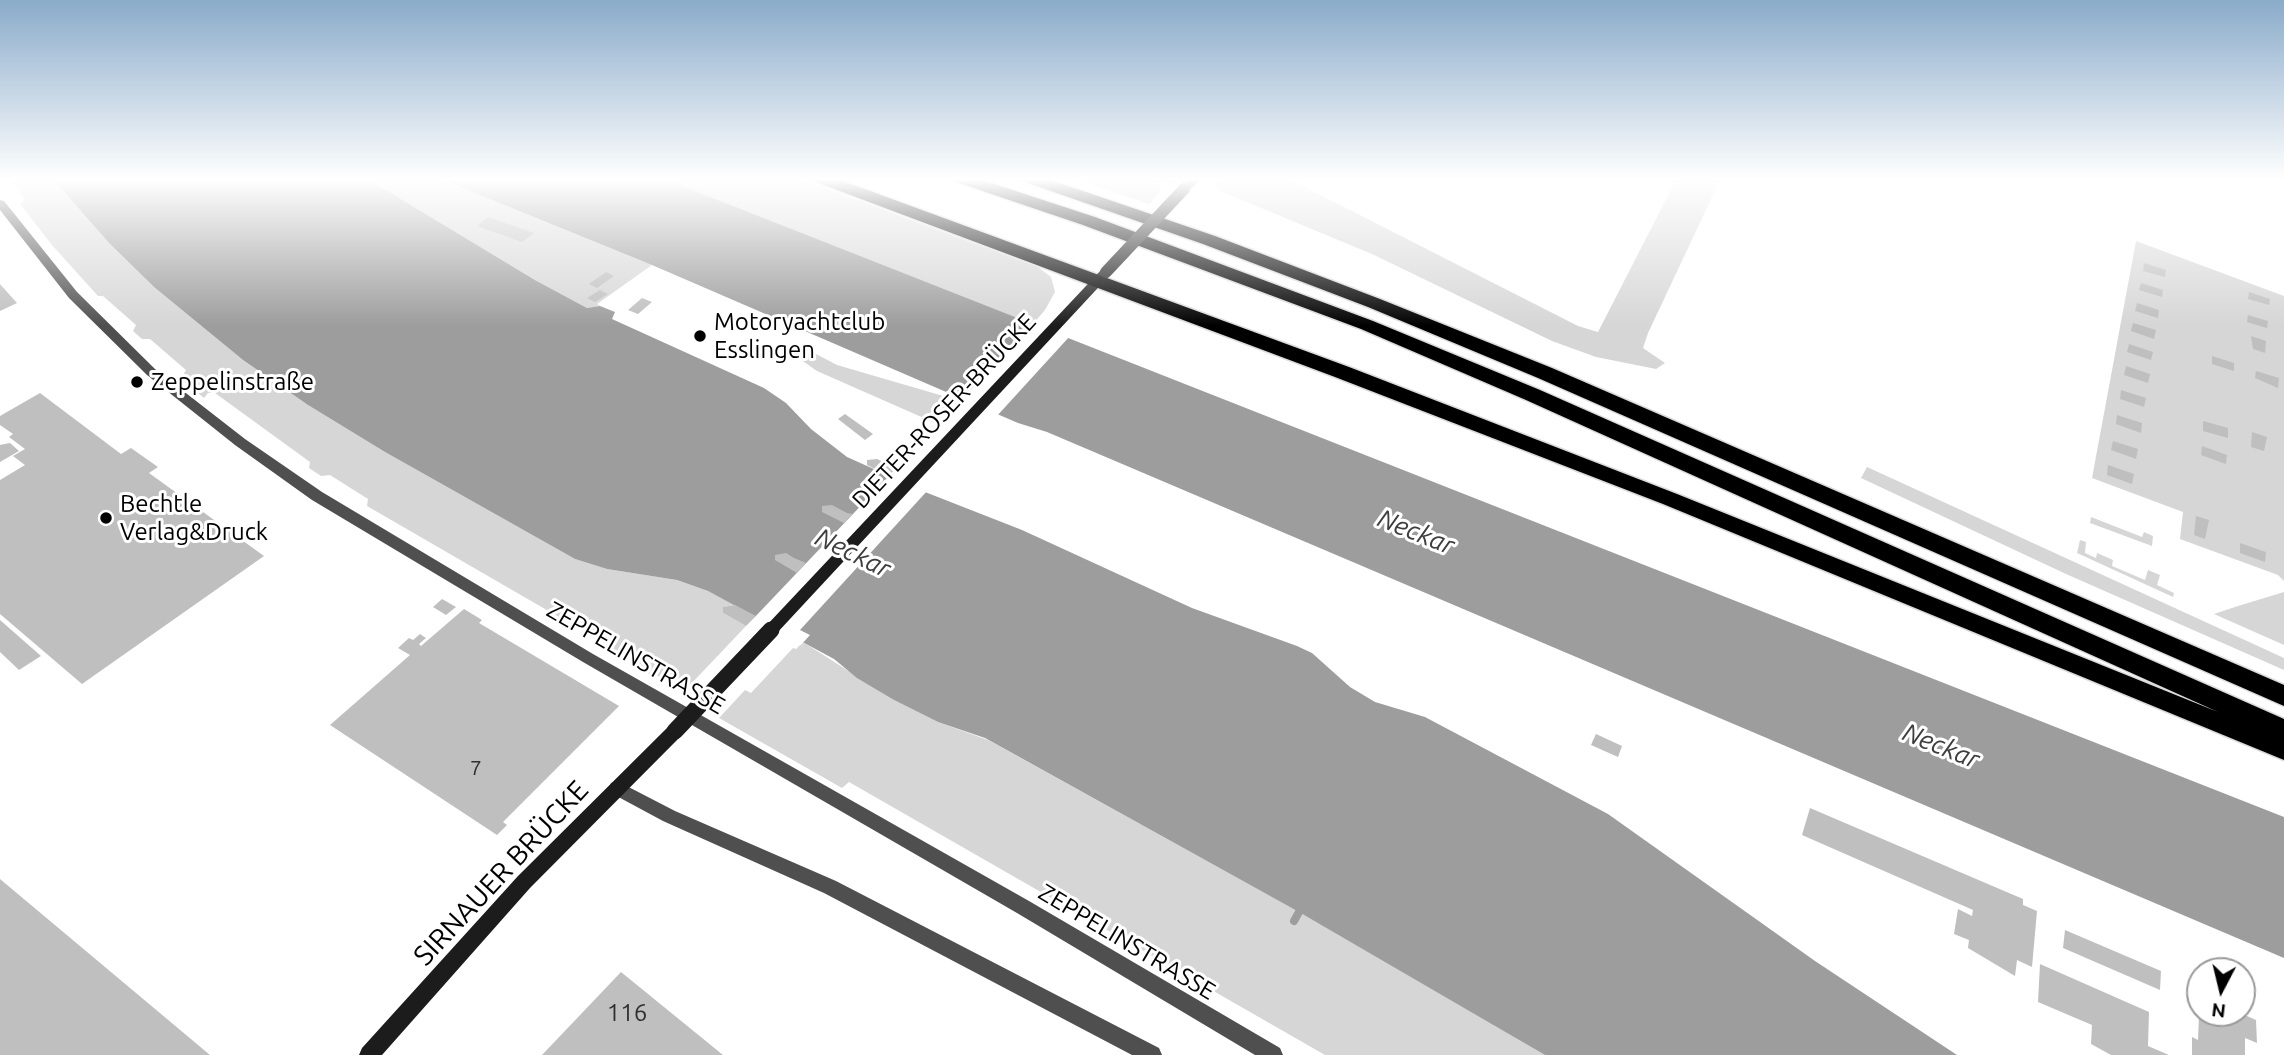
<!DOCTYPE html>
<html>
<head>
<meta charset="utf-8">
<style>
  body { margin:0 }
  #map { position:relative; width:2284px; height:1055px; overflow:hidden; background:#fff; font-family:Ubuntu,sans-serif }
  canvas { display:block }
  .north { position:absolute; left:2186px; top:957px; width:70px; height:70px; box-sizing:border-box; background:#fff; border:2px solid #999; border-radius:50%; rotate:187deg; font-size:19px; font-weight:700; line-height:28px; text-align:center; color:#000 }
  .north::after { content:''; display:block; margin:auto; width:24px; height:32px; background:#000; clip-path:polygon(50% 0,100% 100%,50% 72%,0 100%) }
</style>
</head>
<body>
<div id="map">
<canvas width="2284" height="1055"></canvas>
<div class="north">N</div>
</div>
<script>
const ctx = document.querySelector('canvas').getContext('2d');
ctx.lineJoin = 'round';
function paint(path, color) {
  ctx.fillStyle = color;
  ctx.fill(path, 'evenodd');
}
function poly(rows) {
  const path = new Path2D();
  for (const r of rows) {
    path.moveTo(r[0], r[1]);
    for (let i = 2; i < r.length; i += 2) path.lineTo(r[i], r[i + 1]);
  }
  return path;
}
function trace(path, color, width, dash) {
  ctx.strokeStyle = color;
  ctx.lineWidth = width;
  ctx.lineCap = dash ? 'butt' : 'round';
  ctx.setLineDash(dash || []);
  ctx.stroke(path);
}
function drawText(font, color, halo, rows, align = 'center') {
  ctx.font = font + ' Ubuntu,sans-serif';
  ctx.lineWidth = 6;
  ctx.setLineDash([]);
  ctx.textBaseline = 'middle';
  ctx.strokeStyle = halo;
  ctx.fillStyle = color;
  for (const [text, x, y, turn = 0] of rows) {
    ctx.save();
    ctx.translate(x, y);
    ctx.rotate((+turn || 0) * Math.PI / 180);
    ctx.textAlign = isNaN(turn) ? turn : align;
    if (halo) ctx.strokeText(text, 0, 0);
    ctx.fillText(text, 0, 0);
    ctx.restore();
  }
}
paint(poly([
  [9,178,52,178,109,243,154,287,243,360,308,405,385,452,575,559,607,569,677,580,708,591,735,605,724,607,723,613,746,626,690,685,635,670,640,664,367,506,368,499,330,475,321,476,309,468,310,462,215,393,208,393,204,398,181,379,186,370,150,339,142,339,133,331,136,325,103,296,98,296,52,245,20,204,25,199],
  [366,178,438,178,652,265,597,304,600,306,587,308,535,280],
  [662,178,798,178,1038,267,1051,277,1055,292,1045,310,1032,325],
  [1072,178,1178,178,1172,185,1159,181,1160,192,1149,204],
  [1220,178,1287,178,1578,326,1598,332,1677,178,1721,178,1648,333,1643,348,1665,363,1656,369,1596,357,1552,341,1372,254,1220,191,1214,187],
  [2136,241,2284,296,2284,581,2278,575,2180,539,2183,512,2092,478],
  [807,354,816,354,837,365,957,400,935,423,817,371,800,359],
  [1867,467,2284,658,2284,670,2066,574,1861,478],
  [2091,517,2142,537,2144,532,2153,536,2152,546,2090,523],
  [2080,540,2086,542,2085,553,2096,558,2097,553,2113,560,2112,566,2145,580,2148,570,2160,575,2157,585,2174,593,2173,597,2077,553],
  [2284,592,2284,645,2214,614,2238,606],
  [803,642,894,700,938,722,988,740,1352,941,1545,1055,1325,1055,849,782,842,788,719,718,745,690,751,693,793,648,796,649]
]), '#d6d6d6');
paint(poly([
  [52,178,366,178,535,280,587,308,600,306,615,312,612,319,764,388,786,403,811,429,847,457,925,492,1022,530,1192,608,1297,646,1312,653,1350,687,1375,702,1425,717,1608,814,1815,961,1957,1055,1545,1055,1299,912,985,738,938,722,894,700,857,678,834,659,708,591,677,580,607,569,575,559,385,452,308,405,243,360,154,287,109,243],
  [438,178,662,178,2284,817,2284,958,1047,432,1018,423,652,265]
]), '#9d9d9d');
paint(poly([
  [1034,323,1070,336,996,417,961,400],
  [891,474,928,490,800,630,810,635,801,645,753,619]
]), '#fff');
trace(poly([
  [1294,921,1299,912]
]), '#9d9d9d', 8);
paint(poly([
  [488,217,534,233,522,242,477,226],
  [2144,263,2166,270,2165,277,2143,271],
  [606,272,614,276,597,288,589,284],
  [2141,283,2163,290,2162,297,2139,290],
  [0,284,17,303,0,311],
  [600,290,608,294,595,302,587,298],
  [2249,292,2270,299,2269,305,2248,299],
  [642,298,652,302,638,314,628,310],
  [2137,303,2159,310,2158,318,2135,311],
  [2248,315,2268,321,2267,328,2247,322],
  [2133,323,2156,330,2154,339,2131,331],
  [2251,336,2266,341,2265,353,2253,349],
  [2129,344,2153,352,2151,360,2127,352],
  [2212,356,2234,363,2234,371,2212,364],
  [2126,366,2150,374,2148,383,2124,375],
  [2256,371,2279,378,2278,388,2255,378],
  [2121,390,2146,398,2144,407,2120,399],
  [40,393,121,454,131,448,158,467,149,473,264,556,82,684,0,614,0,480,25,465,13,456,25,449,9,437,13,434,0,425,0,416],
  [845,414,873,434,865,440,838,419],
  [2117,415,2142,423,2141,433,2116,424],
  [2203,421,2228,428,2228,438,2203,431],
  [2252,432,2267,437,2264,451,2251,447],
  [2113,441,2138,449,2136,459,2111,450],
  [10,443,19,451,0,462,0,445],
  [2202,446,2227,455,2226,464,2201,455],
  [877,459,892,466,897,468,888,476,867,465,867,460],
  [2108,465,2134,474,2132,484,2107,475],
  [832,505,847,513,853,514,844,523,822,512,822,506],
  [2196,516,2209,520,2205,539,2194,535],
  [2240,543,2266,552,2265,562,2240,553],
  [786,553,794,558,806,563,797,573,775,560,775,555],
  [442,599,456,607,446,615,433,607],
  [735,605,756,616,746,626,723,613,723,607],
  [464,609,482,620,479,623,619,706,503,822,507,825,497,835,330,725,410,655,398,648,409,638,413,640,420,634,426,638,419,644,421,646],
  [0,620,41,656,19,670,0,652],
  [1596,734,1622,746,1618,757,1591,745],
  [1810,808,2023,899,2023,905,2037,911,2032,967,2017,960,2015,976,1968,948,1969,940,1954,934,1958,909,1972,916,1973,910,1802,835],
  [0,879,210,1055,0,1055],
  [2065,930,2161,971,2160,990,2063,948],
  [2040,964,2149,1012,2148,1046,2169,1055,2111,1055,2091,1044,2092,1025,2038,1002],
  [621,972,723,1055,542,1055],
  [2221,1013,2240,1013,2256,1020,2257,1043,2245,1038,2245,1055,2192,1055,2192,1037,2198,1040,2199,1016,2221,1026]
]), '#bfbfbf');
const highway = poly([
  [811,178,835,178,1349,367,1677,494,2218,712,1526,400,1361,329,1083,225,953,181,951,178,976,178,1095,217,1373,321,1540,390,2284,719,2284,760,1663,504,1335,377,813,181,811,178],
  [1020,178,1045,178,1215,236,1380,299,1552,368,2284,685,2284,706,1538,378,1368,307,1203,244,1022,181,1020,178]
]);
trace(highway, '#dbdbdb', 3);
paint(poly([
  [0,200,4,201,77,292,155,369,245,439,322,492,593,654,1029,901,1280,1048,1283,1055,1255,1055,1017,913,583,662,312,500,235,445,147,375,69,298,0,210,0,200],
  [617,781,675,811,836,881,1159,1048,1162,1055,1132,1055,824,893,663,821,611,793,609,788,611,783,617,781]
]), '#4f4f4f');
paint(poly([
  [1191,178,1203,178,1188,191,1180,191,1180,187,1191,178],
  [1105,269,1111,273,1109,276,776,634,771,636,766,634,764,630,766,626,1101,270,1105,269],
  [675,724,681,726,683,731,681,736,530,888,382,1055,359,1055,362,1048,518,876,669,726,675,724]
]), '#1c1c1c');
paint(highway, '#000');
trace(poly([
  [1106,272,1184,189]
]), '#1c1c1c', 12);
trace(poly([
  [675,731,771,630]
]), '#1c1c1c', 17);
const sky = ctx.createLinearGradient(0, 0, 0, 326);
sky.addColorStop(0, '#8aabca');
sky.addColorStop(0.55, '#fff');
sky.addColorStop(1, '#ffffff00');
ctx.fillStyle = sky;
ctx.fillRect(0, 0, 2284, 326);
for (const [x, y, r, color] of [
  [700,336,7,"#000"],
  [137,382,7,"#000"],
  [106,518,7,"#000"]
]) {
  const dot = new Path2D();
  dot.arc(x, y, r, 0, 2 * Math.PI);
  ctx.fillStyle = color;
  ctx.fill(dot);
  trace(dot, '#fff', 2.5);
}
drawText('21px', '#303030', null, [
  ["7",476,768]
]);
drawText('24px', '#000', '#fff', [
  ["Motoryachtclub",714,322],
  ["Esslingen",714,350],
  ["Zeppelinstraße",151,382],
  ["Bechtle",120,504],
  ["Verlag&Druck",120,532]
], 'left');
drawText('24px', '#000', '#fff', [
  ["DIETER-ROSER-BRÜCKE",944,411,-47],
  ["ZEPPELINSTRASSE",636,658,30],
  ["ZEPPELINSTRASSE",1127,942,31]
]);
drawText('24px', '#303030', null, [
  ["116",627,1013]
]);
drawText('italic 26px', '#3e3e3e', '#fff', [
  ["Neckar",1416,532,22],
  ["Neckar",853,553,26],
  ["Neckar",1941,746,22]
]);
drawText('28px', '#000', '#fff', [
  ["SIRNAUER BRÜCKE",501,873,-47]
]);
</script>
</body>
</html>
